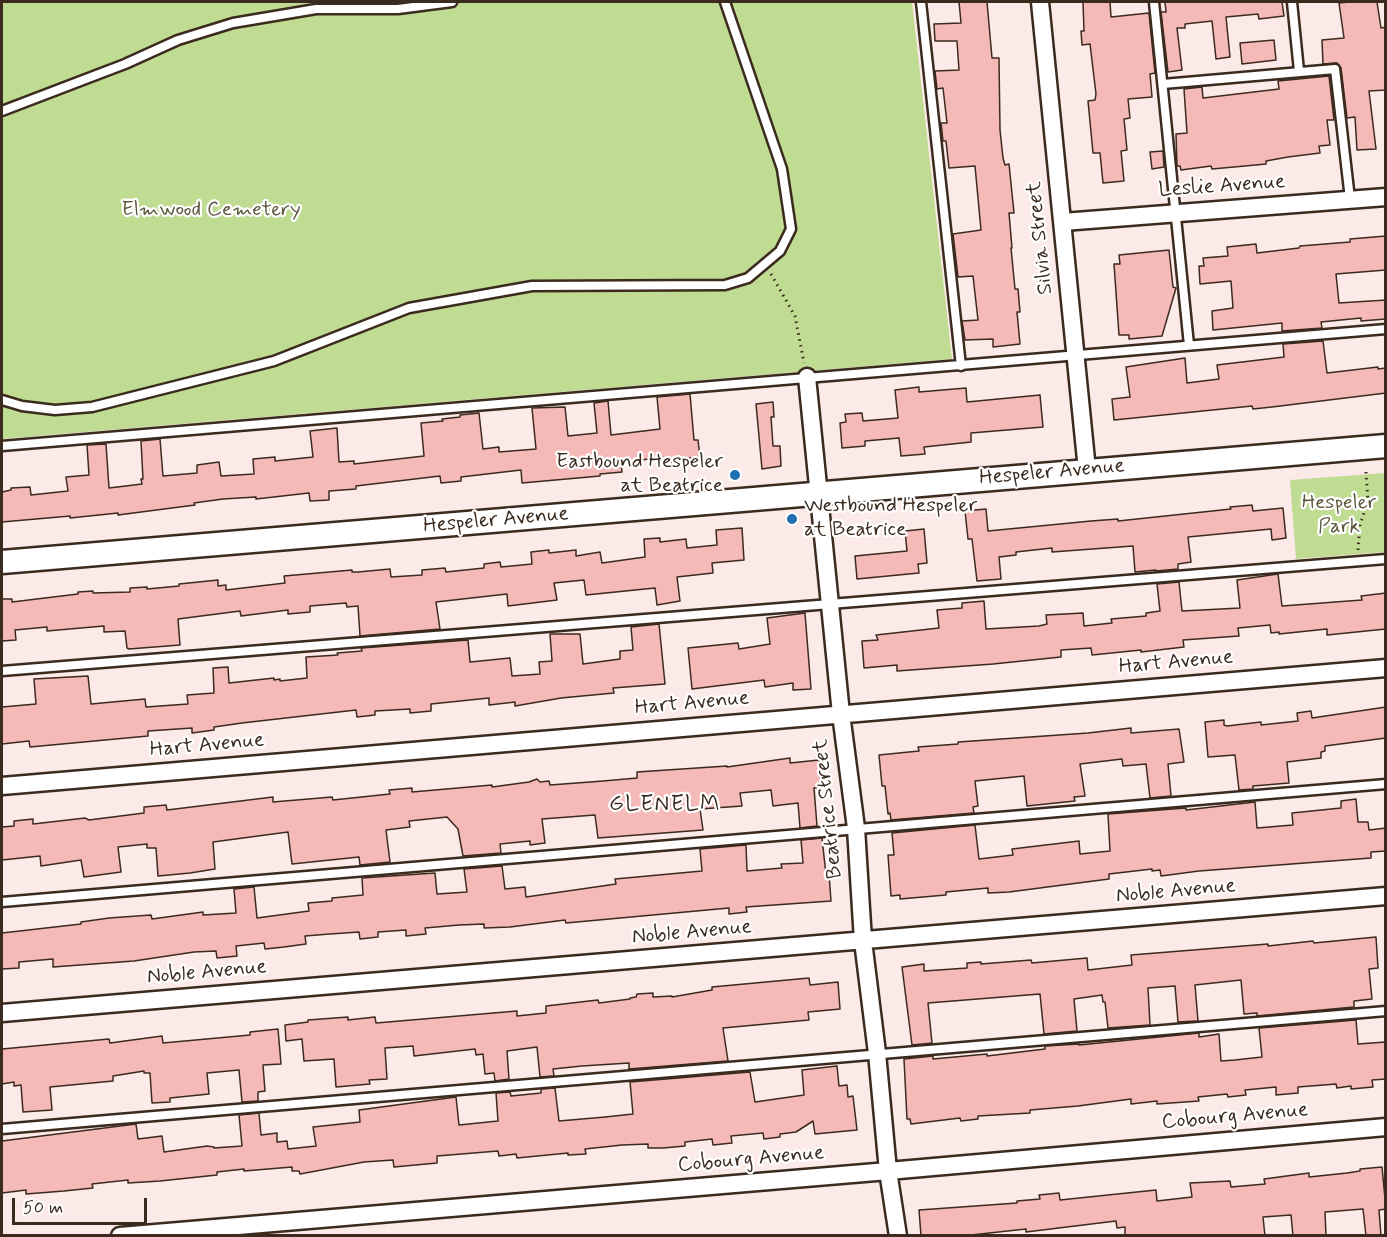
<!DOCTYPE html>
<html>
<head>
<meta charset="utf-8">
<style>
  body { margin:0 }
  #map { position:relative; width:1387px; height:1237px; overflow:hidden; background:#fceae9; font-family:Mynerve,sans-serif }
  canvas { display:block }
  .frame { position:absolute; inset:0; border:3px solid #3b2a1e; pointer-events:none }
  .scale { position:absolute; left:12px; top:1198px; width:135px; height:27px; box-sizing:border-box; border:3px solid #3b2a1e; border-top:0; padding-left:8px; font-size:18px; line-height:21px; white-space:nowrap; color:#3b2a1e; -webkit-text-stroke:4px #fff; paint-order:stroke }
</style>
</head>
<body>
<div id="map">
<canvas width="1387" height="1237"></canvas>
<div class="frame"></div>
<div class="scale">50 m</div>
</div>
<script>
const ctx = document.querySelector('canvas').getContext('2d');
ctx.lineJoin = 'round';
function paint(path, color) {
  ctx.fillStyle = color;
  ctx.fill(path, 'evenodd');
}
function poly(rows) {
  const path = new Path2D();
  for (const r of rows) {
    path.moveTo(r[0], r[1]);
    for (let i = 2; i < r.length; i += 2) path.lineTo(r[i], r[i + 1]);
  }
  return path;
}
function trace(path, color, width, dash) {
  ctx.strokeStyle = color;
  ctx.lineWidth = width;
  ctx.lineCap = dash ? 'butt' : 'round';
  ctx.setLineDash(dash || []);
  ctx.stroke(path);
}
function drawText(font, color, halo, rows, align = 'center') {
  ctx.font = font + ' Mynerve,sans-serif';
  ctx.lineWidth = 4.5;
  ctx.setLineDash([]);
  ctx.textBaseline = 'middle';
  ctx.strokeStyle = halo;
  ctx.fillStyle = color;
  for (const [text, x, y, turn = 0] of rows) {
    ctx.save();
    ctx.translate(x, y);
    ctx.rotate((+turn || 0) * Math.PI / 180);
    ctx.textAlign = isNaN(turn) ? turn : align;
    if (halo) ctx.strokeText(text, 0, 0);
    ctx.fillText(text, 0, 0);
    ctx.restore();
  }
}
paint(poly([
  [2,2,912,2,952,359,2,439],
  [1385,473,1385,552,1296,559,1290,480]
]), '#c0db92');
const building = poly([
  [959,2,987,2,992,58,999,58,1000,130,1003,158,1005,165,1009,164,1014,213,1009,213,1012,248,1011,248,1015,289,1018,289,1020,312,1017,312,1020,344,993,347,993,339,965,340,962,321,978,320,973,276,958,277,953,234,981,230,975,166,949,168,946,141,943,141,941,123,947,123,943,88,937,89,935,71,959,70,957,41,935,41,934,24,961,23,959,2],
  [1083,2,1110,2,1111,17,1149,13,1155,73,1150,74,1152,97,1128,99,1130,118,1124,119,1127,150,1121,151,1124,181,1103,183,1100,153,1093,153,1088,101,1095,100,1096,94,1090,44,1082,45,1081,31,1084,31,1083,2],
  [1165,2,1282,2,1284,16,1259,19,1258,14,1226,17,1230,57,1216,59,1212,21,1185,24,1185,28,1177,28,1182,70,1168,72,1161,12,1166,12,1165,2],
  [1349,2,1377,2,1381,28,1386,27,1386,90,1369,91,1376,149,1357,150,1355,117,1347,118,1341,68,1337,63,1323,64,1322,40,1344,38,1339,3,1349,2],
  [1274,40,1276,60,1242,64,1240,43,1274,40],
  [1329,76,1334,120,1327,120,1330,145,1319,146,1320,153,1288,157,1266,161,1266,164,1245,166,1212,169,1211,166,1181,170,1180,166,1177,166,1176,134,1187,133,1184,89,1202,87,1203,98,1279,89,1278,81,1329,76],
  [1163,151,1164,167,1152,169,1150,152,1163,151],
  [1386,236,1386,270,1336,274,1339,303,1386,300,1386,319,1361,321,1361,318,1321,322,1322,328,1282,331,1282,323,1213,330,1212,311,1233,308,1231,281,1200,284,1199,266,1204,266,1203,258,1228,256,1227,247,1256,244,1257,253,1299,248,1300,246,1350,242,1350,239,1386,236],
  [1169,250,1173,287,1176,288,1162,336,1129,339,1129,335,1119,335,1114,264,1120,264,1119,255,1169,250],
  [1323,341,1327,373,1378,367,1378,369,1386,368,1386,393,1272,407,1253,409,1252,406,1114,420,1112,399,1130,397,1126,367,1185,358,1187,383,1219,379,1217,365,1284,357,1283,344,1323,341],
  [919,387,919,392,966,388,967,402,1040,395,1043,427,971,433,971,442,924,447,925,454,901,456,899,438,865,441,865,446,842,448,840,423,846,422,845,414,862,413,863,421,898,418,895,390,919,387],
  [690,394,694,440,698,440,700,457,677,459,678,461,663,463,662,457,621,463,622,472,600,474,600,476,522,483,521,470,461,477,461,481,441,483,440,476,356,486,356,489,329,491,329,500,310,501,309,493,256,499,256,497,223,499,194,503,195,505,118,515,118,513,70,518,70,516,2,522,2,492,11,490,11,488,30,487,31,495,68,491,66,477,89,475,87,445,106,444,109,488,142,484,141,479,143,479,141,441,160,439,163,476,197,473,197,465,219,462,221,476,254,474,253,459,275,457,275,461,313,457,310,431,337,428,339,462,354,461,354,464,424,456,421,423,443,421,442,419,460,417,460,415,479,413,483,449,499,447,499,452,536,449,532,408,565,407,568,436,597,433,594,403,608,401,611,435,660,429,657,397,690,394],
  [773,402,774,417,771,417,773,446,780,446,781,466,762,469,756,404,773,402],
  [1252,505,1253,511,1283,508,1286,538,1272,540,1271,529,1188,537,1191,562,1178,564,1178,569,1156,571,1156,570,1135,572,1133,546,1052,552,1052,548,1016,552,1016,555,999,557,1001,579,977,581,972,539,968,539,965,511,986,509,988,531,1091,521,1118,519,1118,521,1231,509,1230,507,1252,505],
  [742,528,744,560,712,563,713,573,677,577,680,601,657,605,655,588,586,595,584,580,554,583,557,600,508,606,507,594,436,602,440,629,360,636,358,606,347,607,346,603,310,606,310,612,288,614,288,610,241,616,240,611,178,619,180,645,129,649,127,648,125,631,104,632,104,626,47,631,47,627,15,630,16,640,2,641,2,599,12,599,12,602,78,594,78,592,93,591,93,593,130,592,130,588,147,587,147,589,179,586,179,584,218,580,218,586,226,585,226,590,285,583,284,576,352,570,352,572,358,572,390,569,391,577,422,575,422,570,445,568,446,572,484,568,484,564,500,562,501,567,532,564,531,552,549,550,549,553,576,550,576,556,600,552,602,563,645,557,644,539,660,538,660,542,686,539,687,548,717,545,716,530,742,528],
  [924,529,927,563,918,564,919,573,857,579,855,556,907,551,905,531,924,529],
  [1278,574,1282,606,1362,600,1361,596,1386,593,1386,629,1327,635,1327,629,1279,634,1279,632,1271,633,1270,625,1238,628,1239,636,1183,640,1184,647,1141,652,1141,650,1092,655,1091,648,1061,650,1061,657,993,664,897,671,897,665,864,668,862,641,878,640,876,635,939,628,937,610,962,608,962,603,984,601,986,629,1039,626,1047,624,1046,615,1083,613,1084,626,1112,623,1111,619,1146,616,1146,613,1160,611,1157,584,1179,582,1182,611,1240,608,1237,580,1278,574],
  [805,613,811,689,793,690,793,683,765,687,764,680,692,689,688,648,738,643,739,649,770,644,767,618,805,613],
  [659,624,665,684,613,688,614,693,561,698,515,706,515,702,489,705,489,698,431,704,431,711,410,713,410,709,375,711,375,715,357,717,356,710,242,723,214,727,214,730,192,733,192,728,148,731,148,736,30,747,29,741,2,744,2,707,36,704,34,679,88,676,91,704,145,699,146,707,188,704,187,695,214,693,213,668,228,667,229,683,274,678,274,680,280,679,280,681,307,678,306,657,338,655,337,653,362,651,361,648,468,640,470,662,510,658,512,676,540,674,539,662,552,661,550,634,580,634,583,664,620,659,620,651,633,650,631,627,659,624],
  [1386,707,1386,738,1325,746,1325,751,1321,752,1321,758,1287,762,1289,783,1253,786,1253,789,1239,790,1235,755,1208,757,1205,722,1224,720,1224,725,1227,726,1261,722,1261,725,1298,721,1297,713,1311,711,1312,718,1386,707],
  [1131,728,1131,733,1179,729,1184,762,1168,764,1171,796,1150,798,1146,764,1123,766,1122,759,1080,764,1085,796,1074,797,1075,801,1027,806,1024,776,975,781,978,806,973,807,974,813,891,820,890,813,888,814,885,786,882,786,879,755,919,751,918,747,958,744,958,742,1088,733,1131,728],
  [790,758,790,763,819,760,821,787,814,788,817,826,800,828,798,803,773,806,771,790,740,793,742,806,700,809,703,830,598,838,595,815,542,819,545,843,530,845,530,841,500,844,501,853,463,856,458,829,447,817,409,821,410,827,386,830,390,862,360,865,359,857,292,864,288,832,213,842,215,869,190,873,158,876,156,848,147,848,147,844,118,847,121,872,84,877,81,860,41,866,40,856,2,860,2,827,14,826,14,821,33,819,33,824,85,818,89,820,144,813,144,807,166,805,167,810,273,797,273,802,332,797,333,800,390,794,389,790,412,788,412,792,492,785,492,787,529,782,537,779,540,782,549,781,550,785,603,781,637,778,637,772,727,766,727,767,790,758],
  [1356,799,1358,822,1368,822,1369,830,1386,828,1386,851,1371,852,1371,858,1199,871,1161,876,1160,870,1152,871,1152,869,1109,874,1109,879,1009,892,988,893,988,888,946,892,946,895,900,899,900,895,891,896,888,855,894,855,892,833,975,825,979,859,1013,855,1012,849,1079,841,1080,854,1110,851,1108,814,1186,808,1186,810,1255,802,1257,828,1293,825,1292,813,1341,808,1341,801,1356,799],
  [822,838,826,875,829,874,831,901,746,907,747,912,729,914,729,908,566,923,565,920,510,927,484,928,484,924,459,925,425,928,426,934,406,936,406,930,378,932,378,937,360,939,359,932,330,934,305,936,306,944,284,947,265,949,264,943,236,946,237,956,217,958,216,951,194,952,134,961,53,967,53,959,19,962,19,968,2,969,2,933,81,924,81,922,109,918,151,915,152,919,203,912,203,915,236,913,234,889,254,887,257,918,309,911,308,903,332,901,332,898,363,895,362,878,435,873,437,894,467,892,464,869,502,866,505,889,525,887,526,897,616,884,615,879,702,871,700,849,746,845,747,871,782,868,781,864,803,863,801,840,822,838],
  [1376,937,1378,968,1369,969,1372,999,1354,1001,1354,1007,1257,1016,1257,1013,1244,1014,1241,980,1195,985,1198,1021,1178,1022,1175,986,1148,988,1150,1025,1108,1028,1105,1002,1103,1002,1102,995,1074,999,1077,1031,1044,1034,1040,994,928,1003,932,1043,912,1045,902,967,924,964,924,971,967,968,967,963,981,962,981,964,1031,960,1032,963,1087,958,1088,970,1132,965,1131,955,1268,944,1268,946,1313,941,1314,943,1376,937],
  [809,978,810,985,838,982,840,1009,808,1012,809,1020,723,1028,728,1061,629,1069,629,1063,582,1066,553,1069,554,1076,540,1077,537,1047,507,1051,509,1079,495,1081,494,1073,485,1074,483,1054,476,1055,475,1049,414,1056,413,1046,385,1048,387,1079,369,1080,370,1084,336,1087,334,1059,304,1061,302,1039,286,1041,285,1025,308,1022,308,1020,348,1017,348,1020,375,1017,376,1023,517,1011,517,1016,546,1013,546,1006,589,1001,598,1000,599,1003,630,999,630,998,636,997,637,994,653,993,653,997,672,996,672,997,712,990,712,987,809,978],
  [1356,1020,1358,1044,1386,1042,1386,1079,1372,1080,1373,1087,1351,1089,1351,1086,1337,1088,1336,1084,1298,1087,1298,1093,1276,1095,1276,1087,1245,1090,1246,1095,1228,1097,1227,1094,1198,1097,1199,1101,1157,1104,1157,1101,1131,1104,1131,1099,1078,1106,1030,1110,1030,1113,978,1116,978,1119,961,1121,960,1118,911,1124,910,1119,907,1119,904,1059,933,1056,933,1059,987,1054,987,1056,1045,1049,1045,1046,1079,1044,1079,1045,1199,1033,1199,1037,1219,1034,1221,1061,1235,1060,1262,1057,1259,1028,1356,1020],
  [278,1029,281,1064,263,1065,265,1091,258,1092,258,1101,242,1102,239,1070,207,1073,209,1094,170,1098,170,1102,152,1103,150,1073,144,1073,144,1071,113,1076,113,1081,50,1087,52,1110,23,1112,21,1085,14,1086,14,1082,2,1084,2,1049,109,1039,110,1043,162,1036,163,1043,250,1035,250,1032,278,1029],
  [837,1066,839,1086,847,1085,848,1097,853,1096,857,1130,815,1134,813,1121,796,1132,780,1134,780,1137,764,1139,763,1133,731,1136,732,1143,713,1145,712,1139,685,1142,685,1146,663,1148,648,1148,648,1144,622,1145,585,1149,586,1154,568,1155,568,1153,517,1158,516,1154,499,1156,498,1151,437,1156,437,1163,394,1167,393,1160,364,1162,300,1174,299,1171,292,1171,292,1167,244,1171,244,1169,217,1172,217,1175,160,1181,128,1183,128,1180,92,1184,93,1188,64,1191,26,1194,26,1190,2,1193,2,1141,136,1124,138,1139,162,1136,164,1152,207,1146,214,1147,214,1148,242,1146,239,1115,259,1113,261,1135,277,1133,277,1142,287,1141,288,1149,316,1146,313,1127,360,1122,359,1110,456,1097,459,1125,498,1121,496,1093,510,1092,511,1096,541,1093,541,1089,555,1088,559,1121,605,1117,633,1114,630,1082,750,1072,755,1102,804,1095,802,1070,837,1066],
  [1382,1167,1386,1209,1379,1210,1381,1236,1366,1236,1363,1209,1325,1212,1326,1236,1293,1236,1291,1215,1263,1217,1265,1236,1125,1236,1125,1227,1117,1228,1116,1221,1026,1232,1026,1229,962,1236,921,1236,919,1210,1017,1203,1017,1201,1040,1199,1039,1195,1059,1193,1060,1200,1156,1190,1157,1201,1192,1197,1190,1183,1230,1181,1231,1187,1265,1184,1264,1179,1309,1173,1309,1177,1347,1173,1360,1171,1360,1169,1382,1167]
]);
paint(building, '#f5b9b7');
trace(building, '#3b2a1e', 1.5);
const service = poly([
  [921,2,961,366],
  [1154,2,1189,345],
  [1292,2,1299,71],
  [1163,84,1335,69,1350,199],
  [2,111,125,64,178,40,233,23,316,9,398,9,452,2],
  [2,400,22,406,55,410,92,407,274,361,409,308,532,286,725,285,748,278,780,251,791,229,782,169,725,2],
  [2,446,1386,329],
  [2,671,1386,559],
  [2,902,1386,784],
  [2,1129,1386,1011]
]);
const minor = poly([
  [1040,2,1087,470],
  [1063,222,1386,197],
  [807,377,841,714,856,828,863,941,877,1053,888,1171,898,1236],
  [2,786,1386,668],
  [2,1013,1386,896],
  [120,1236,888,1171,1386,1127]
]);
const secondary = poly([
  [2,562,1386,446]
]);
trace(service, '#3b2a1e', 13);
trace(minor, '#3b2a1e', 21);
trace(secondary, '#3b2a1e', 27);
trace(poly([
  [771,274,795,316,804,363],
  [1358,550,1360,525,1368,501,1366,472]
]), '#3b2a1e', 3, [1.5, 4.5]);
trace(service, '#fff', 8);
trace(minor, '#fff', 16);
trace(secondary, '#fff', 22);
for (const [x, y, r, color] of [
  [735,475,6,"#1f6fb2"],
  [792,519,6,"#1f6fb2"]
]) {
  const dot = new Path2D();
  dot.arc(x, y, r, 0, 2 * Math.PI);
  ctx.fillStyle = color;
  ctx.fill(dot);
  trace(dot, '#fff', 2);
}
drawText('21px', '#3b2a1e', '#fff', [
  ["Leslie Avenue",1222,187,-4],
  ["Silvia Street",1041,238,-96],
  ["Hespeler Avenue",1052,473,-5],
  ["Hespeler Avenue",496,521,-5],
  ["Hart Avenue",1176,663,-5],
  ["Hart Avenue",692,704,-5],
  ["Hart Avenue",207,746,-5],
  ["Beatrice Street",829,809,-96],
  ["Noble Avenue",1176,892,-5],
  ["Noble Avenue",692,933,-5],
  ["Noble Avenue",207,973,-5],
  ["Cobourg Avenue",1235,1117,-5],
  ["Cobourg Avenue",751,1160,-5]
]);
drawText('21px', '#5c563b', '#fff', [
  ["Elmwood Cemetery",211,211],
  ["Hespeler",1339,504],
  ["Park",1339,528]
]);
drawText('21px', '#3b2a1e', '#fff', [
  ["Eastbound Hespeler",723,463],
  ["at Beatrice",723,487],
  ["Westbound Hespeler",804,507,"left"],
  ["at Beatrice",804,531,"left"]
], 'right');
ctx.letterSpacing = '1.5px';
drawText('22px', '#3b2a1e', '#fff', [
  ["GLENELM",665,805]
]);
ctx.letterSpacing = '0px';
</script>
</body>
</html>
